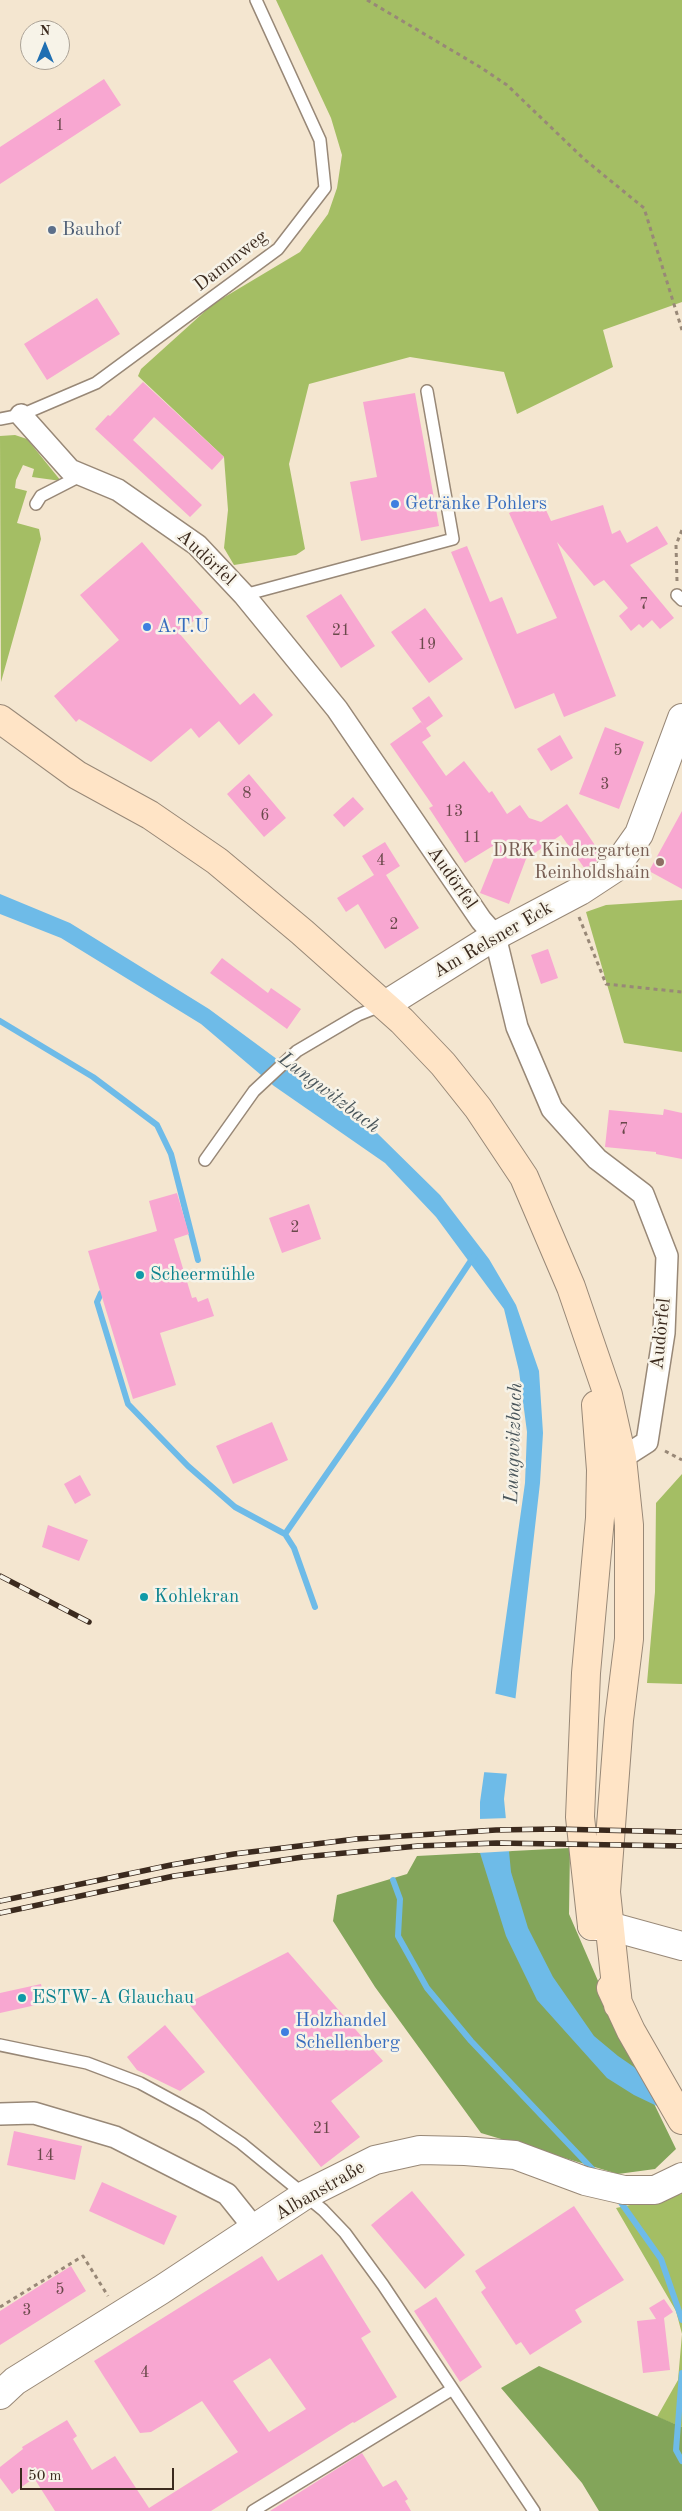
<!DOCTYPE html>
<html>
<head>
<meta charset="utf-8">
<style>
  body { margin:0 }
  #map { position:relative; width:682px; height:2511px; overflow:hidden; background:#f4e6d0; font-family:"Old Standard TT",serif }
  canvas { display:block }
  .north { position:absolute; left:20px; top:20px; width:50px; height:50px; box-sizing:border-box; background:#f7f3e8; border:1px solid #aca397; border-radius:50%; rotate:0deg; font-size:14px; font-weight:700; line-height:20px; text-align:center; color:#3b2a1e }
  .north::after { content:''; display:block; margin:auto; width:18px; height:22px; background:#1f6fb2; clip-path:polygon(50% 0,100% 100%,50% 72%,0 100%) }
  .scale { position:absolute; left:20px; top:2468px; width:154px; height:22px; box-sizing:border-box; border:2px solid #3b2a1e; border-top:0; padding-left:6px; font-size:15px; line-height:18px; white-space:nowrap; color:#3b2a1e; -webkit-text-stroke:4px #f7f3e8; paint-order:stroke }
</style>
</head>
<body>
<div id="map">
<canvas width="682" height="2511"></canvas>
<div class="north">N</div>
<div class="scale">50 m</div>
</div>
<script>
const ctx = document.querySelector('canvas').getContext('2d');
ctx.lineJoin = 'round';
function paint(path, color) {
  ctx.fillStyle = color;
  ctx.fill(path, 'evenodd');
}
function poly(rows) {
  const path = new Path2D();
  for (const r of rows) {
    path.moveTo(r[0], r[1]);
    for (let i = 2; i < r.length; i += 2) path.lineTo(r[i], r[i + 1]);
  }
  return path;
}
function trace(path, color, width, dash) {
  ctx.strokeStyle = color;
  ctx.lineWidth = width;
  ctx.lineCap = dash ? 'butt' : 'round';
  ctx.setLineDash(dash || []);
  ctx.stroke(path);
}
function drawText(font, color, halo, rows, align = 'center') {
  ctx.font = font + ' "Old Standard TT",serif';
  ctx.lineWidth = 5;
  ctx.setLineDash([]);
  ctx.textBaseline = 'middle';
  ctx.strokeStyle = halo;
  ctx.fillStyle = color;
  for (const [text, x, y, turn = 0] of rows) {
    ctx.save();
    ctx.translate(x, y);
    ctx.rotate((+turn || 0) * Math.PI / 180);
    ctx.textAlign = isNaN(turn) ? turn : align;
    if (halo) ctx.strokeText(text, 0, 0);
    ctx.fillText(text, 0, 0);
    ctx.restore();
  }
}
paint(poly([
  [276,0,682,0,682,302,603,330,613,367,517,414,504,372,410,357,309,384,289,464,305,549,296,555,234,565,224,548,228,510,224,457,138,376,141,369,213,304,300,252,328,214,337,188,342,155,331,118],
  [15,435,27,439,61,481,32,477,34,469,23,465,16,480,15,488,27,491,17,523,39,529,41,539,1,682,0,436],
  [682,900,682,1052,624,1043,586,912,606,905],
  [682,1474,682,1684,647,1683,655,1592,656,1503],
  [682,2194,682,2427,657,2417,678,2380,682,2334,676,2311,616,2208]
]), '#a4be64');
paint(poly([
  [570,1848,569,1914,628,2050,676,2149,655,2169,618,2174,481,2133,375,1987,333,1921,337,1895,407,1874,417,1856],
  [539,2366,682,2427,682,2511,599,2511,582,2483,501,2388]
]), '#83a55a');
paint(poly([
  [0,894,70,923,209,1009,377,1133,440,1195,489,1259,516,1305,539,1371,543,1433,540,1483,504,1799,511,1872,528,1928,553,1977,594,2036,618,2056,650,2078,682,2092,682,2118,634,2095,607,2078,537,2000,506,1936,480,1853,480,1802,525,1483,527,1432,519,1371,504,1309,436,1217,385,1163,274,1086,201,1024,61,938,0,914]
]), '#6ebbe8');
paint(poly([
  [493,1693,518,1699,510,1774,482,1772],
  [509,1818,512,1851,478,1853,478,1819]
]), '#f4e6d0');
trace(poly([
  [0,1021,93,1077,157,1125,171,1154,198,1260],
  [101,1293,97,1302,128,1404,188,1466,235,1507,285,1534,294,1548,315,1607],
  [285,1534,391,1381,474,1256],
  [393,1880,400,1899,398,1936,427,1988,471,2041,597,2174],
  [617,2197,661,2259,682,2320],
  [682,2373,676,2450,682,2461]
]), '#6ebbe8', 6);
paint(poly([
  [104,79,121,105,0,184,0,147],
  [97,298,120,334,47,380,24,344],
  [143,382,224,457,212,470,154,417,133,440,202,505,190,517,95,429,108,415,110,416],
  [415,393,439,526,361,541,350,482,377,477,363,402],
  [541,499,551,521,603,505,612,534,620,530,627,543,657,526,668,544,630,565,674,618,660,629,652,620,643,628,639,624,631,631,619,616,628,608,604,580,594,586,557,542,616,696,564,717,554,693,515,709,451,552,467,546,490,602,502,597,517,634,557,618,509,513],
  [142,542,203,613,179,633,240,705,254,693,273,715,239,745,219,721,199,738,191,728,151,762,79,719,76,722,54,696,119,640,80,595],
  [341,594,375,646,341,668,306,616],
  [425,608,463,659,429,683,391,632],
  [429,696,443,716,426,728,431,736,422,742,446,776,464,761,489,793,492,791,507,814,520,805,529,818,541,822,567,804,603,857,585,869,561,835,526,859,509,904,480,893,501,841,465,863,429,808,433,806,390,744,421,722,424,726,412,708],
  [605,727,644,742,619,809,579,794],
  [560,735,573,758,551,771,537,749],
  [249,774,286,818,264,837,227,794],
  [353,797,364,809,344,827,333,815],
  [682,811,682,889,649,871],
  [385,842,400,866,386,875,419,928,385,949,358,904,346,912,337,898,374,875,362,856],
  [548,949,558,978,541,984,531,955],
  [222,958,268,993,271,988,301,1009,287,1029,210,973],
  [664,1109,682,1113,682,1159,656,1154,656,1152,605,1147,609,1110,663,1115],
  [177,1193,189,1234,174,1239,192,1298,196,1297,198,1302,208,1298,214,1316,160,1333,176,1385,133,1399,88,1251,157,1231,149,1201],
  [309,1204,321,1239,282,1253,269,1218],
  [272,1422,288,1460,233,1484,216,1446],
  [80,1475,91,1495,75,1504,64,1484],
  [48,1525,88,1540,79,1561,42,1547],
  [288,1952,383,2061,331,2101,360,2137,321,2167,188,2003],
  [41,1984,45,2003,0,2013,0,1993],
  [165,2025,205,2072,180,2091,137,2070,127,2057],
  [14,2131,82,2146,75,2180,7,2165],
  [102,2182,177,2216,164,2245,89,2211],
  [412,2191,465,2255,425,2289,371,2225],
  [574,2206,624,2280,575,2310,582,2322,530,2355,521,2342,516,2345,481,2292,486,2288,475,2271],
  [322,2254,371,2332,361,2338,397,2397,354,2423,353,2422,211,2511,55,2511,34,2478,12,2494,0,2478,0,2467,23,2449,22,2447,67,2420,77,2436,73,2439,92,2470,115,2456,149,2508,238,2452,202,2401,151,2432,140,2433,94,2361,262,2256,278,2281],
  [270,2358,306,2409,269,2432,233,2381],
  [71,2266,86,2291,0,2345,0,2311],
  [436,2297,482,2367,460,2382,414,2311],
  [664,2299,673,2312,664,2318,670,2370,643,2373,637,2321,656,2319,649,2308],
  [362,2453,383,2487,396,2480,408,2499,405,2501,411,2511,270,2511]
]), '#f8a7d1');
const service = poly([
  [0,419,21,415,96,383,278,249,325,188,320,140,256,0],
  [36,504,41,496,82,475],
  [244,595,453,539,427,391],
  [677,595,682,600],
  [205,1160,254,1091,297,1051,358,1015,383,1005],
  [0,2045,87,2063,140,2083,201,2116,241,2143,323,2210,345,2233,383,2285,534,2511],
  [253,2511,451,2390]
]);
const minor = poly([
  [21,415,70,470,118,490,197,545,244,595,337,709,481,920,495,936,517,1027,552,1109,597,1159,643,1194,667,1256,664,1333,647,1442,622,1458],
  [0,2114,34,2113,115,2137,227,2194,255,2229]
]);
const tertiary = poly([
  [385,1005,495,936,580,891,615,868,639,834,682,718],
  [592,1926,609,1926,682,1946],
  [0,2395,15,2381,161,2290,305,2195,375,2160,420,2150,465,2151,515,2155,585,2181,624,2190,655,2190,682,2177]
]);
const secondary = poly([
  [0,719,77,775,150,815,217,861,302,932,402,1021,443,1064,478,1108,524,1177,571,1287,608,1395,622,1458,629,1525,629,1639,619,1720,606,1892,618,2005],
  [592,1926,580,1817,586,1673,600,1518,601,1470,596,1405],
  [611,1988,631,2031,682,2120]
]);
trace(service, '#988877', 14);
trace(minor, '#988877', 24);
trace(tertiary, '#988877', 30);
trace(secondary, '#988877', 30);
trace(poly([
  [367,0,480,67,507,85,584,159,644,208,682,330],
  [677,581,676,545,682,530],
  [579,917,606,984,682,992],
  [665,1451,682,1460],
  [0,2307,83,2256,108,2296]
]), '#988877', 3, [4, 4]);
trace(service, '#fff', 11);
trace(minor, '#fff', 21);
trace(tertiary, '#fff', 28);
trace(secondary, '#ffe4c6', 28);
const rail = poly([
  [0,1576,89,1622],
  [0,1901,171,1865,234,1854,356,1839,496,1830,555,1829,682,1832],
  [0,1913,174,1876,303,1857,418,1846,497,1843,682,1846]
]);
trace(rail, '#3b2a1e', 5.5);
trace(rail, '#f7f3e8', 4, [11]);
for (const [x, y, r, color] of [
  [52,230,5,"#5c6f8a"],
  [395,504,5,"#3f7fe0"],
  [147,627,5,"#3f7fe0"],
  [660,862,5,"#8d6e63"],
  [140,1275,5,"#0f9aa8"],
  [144,1597,5,"#0f9aa8"],
  [22,1998,5,"#0f9aa8"],
  [285,2032,5,"#3f7fe0"]
]) {
  const dot = new Path2D();
  dot.arc(x, y, r, 0, 2 * Math.PI);
  ctx.fillStyle = color;
  ctx.fill(dot);
  trace(dot, '#f7f3e8', 2);
}
drawText('16px', '#6a494b', null, [
  ["1",60,126],
  ["7",644,605],
  ["21",341,631],
  ["19",427,645],
  ["5",618,751],
  ["3",605,785],
  ["8",247,794],
  ["13",454,812],
  ["6",265,816],
  ["11",472,838],
  ["4",381,861],
  ["2",394,925],
  ["7",624,1130],
  ["2",295,1228],
  ["21",322,2129],
  ["14",45,2156],
  ["5",60,2290],
  ["3",27,2311],
  ["4",145,2373]
]);
drawText('19px', '#4e5e75', '#f7f3e8', [
  ["Bauhof",62,230]
], 'left');
drawText('19px', '#3b2a1e', '#f7f3e8', [
  ["Dammweg",231,261,-38],
  ["Audörfel",206,558,43],
  ["Audörfel",452,878,55],
  ["Am Relsner Eck",493,940,-30],
  ["Audörfel",661,1334,-84],
  ["Albanstraße",320,2191,-30]
]);
drawText('19px', '#366cbe', '#f7f3e8', [
  ["Getränke Pohlers",405,504],
  ["A.T.U",157,627],
  ["Holzhandel",295,2021],
  ["Schellenberg",295,2043]
], 'left');
drawText('19px', '#785e54', '#f7f3e8', [
  ["DRK Kindergarten",650,851],
  ["Reinholdshain",650,873]
], 'right');
drawText('19px', '#0d838f', '#f7f3e8', [
  ["Scheermühle",150,1275],
  ["Kohlekran",154,1597],
  ["ESTW-A Glauchau",32,1998]
], 'left');
drawText('italic 20px', '#4a565b', '#f7f3e8', [
  ["Lungwitzbach",329,1093,37],
  ["Lungwitzbach",514,1443,-88]
]);
</script>
</body>
</html>
